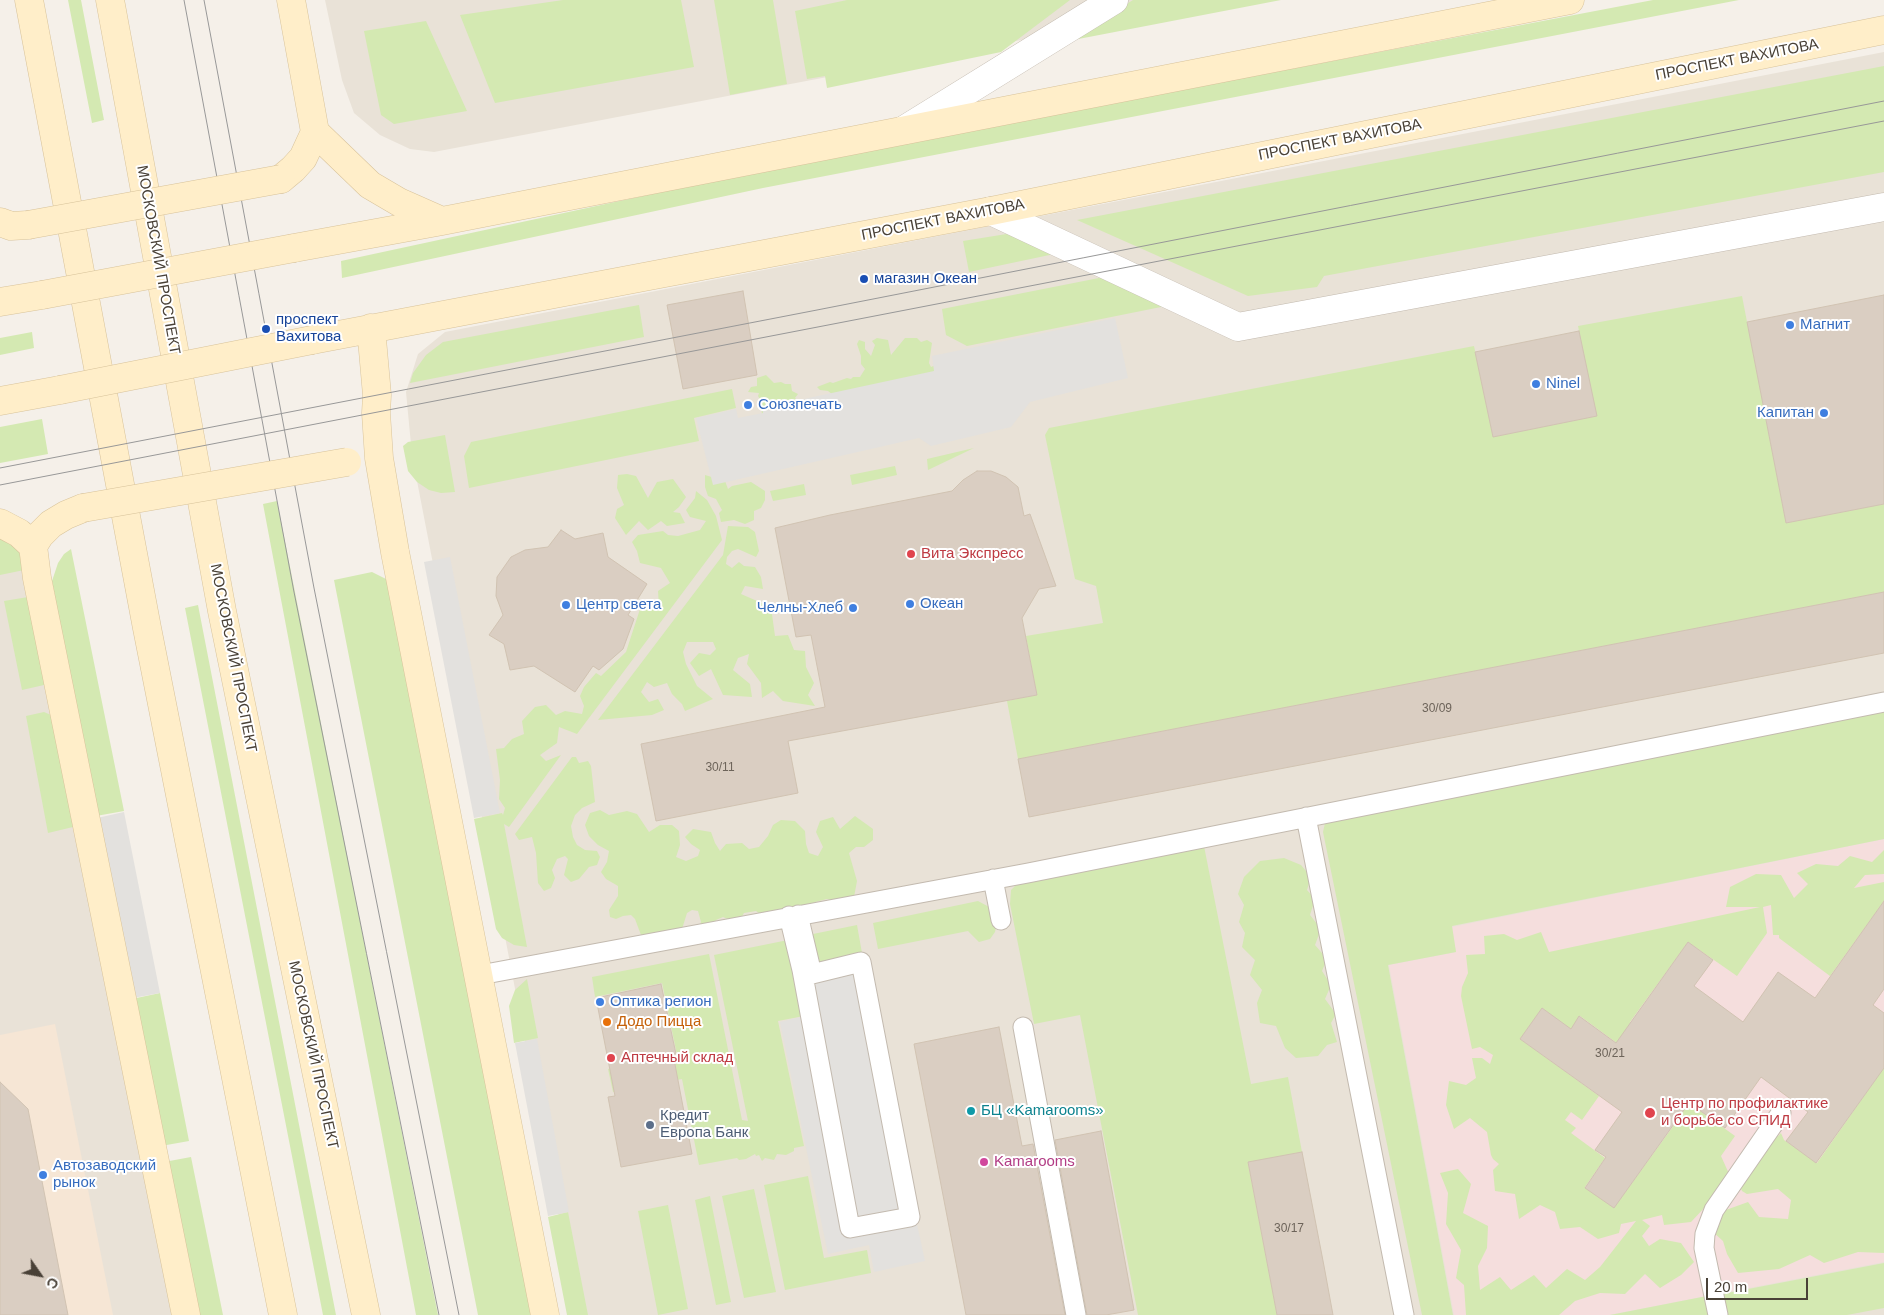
<!DOCTYPE html>
<html>
<head>
<meta charset="utf-8">
<style>
  body { margin:0 }
  #map { position:relative; width:1884px; height:1315px; overflow:hidden; background:#f5f0e9; font-family:Helvetica,sans-serif }
  canvas { display:block }
  .north { position:absolute; left:15px; top:1250px; width:50px; height:50px; -webkit-text-stroke:4px #fff; paint-order:stroke; rotate:123deg; font-size:14px; font-weight:700; line-height:20px; text-align:center; color:#494137 }
  .north::after { content:''; display:block; margin:auto; width:18px; height:22px; background:#494137; clip-path:polygon(50% 0,100% 100%,50% 72%,0 100%) }
  .scale { position:absolute; left:1706px; top:1278px; width:102px; height:22px; box-sizing:border-box; border:2px solid #494137; border-top:0; padding-left:6px; font-size:15px; line-height:18px; white-space:nowrap; color:#494137; -webkit-text-stroke:4px #fff; paint-order:stroke }
</style>
</head>
<body>
<div id="map">
<canvas width="1884" height="1315"></canvas>
<div class="north">С</div>
<div class="scale">20 m</div>
</div>
<script>
const ctx = document.querySelector('canvas').getContext('2d');
ctx.lineJoin = 'round';
function paint(path, color) {
  ctx.fillStyle = color;
  ctx.fill(path, 'evenodd');
}
function poly(rows) {
  const path = new Path2D();
  for (const r of rows) {
    path.moveTo(r[0], r[1]);
    for (let i = 2; i < r.length; i += 2) path.lineTo(r[i], r[i + 1]);
  }
  return path;
}
function trace(path, color, width, dash) {
  ctx.strokeStyle = color;
  ctx.lineWidth = width;
  ctx.lineCap = dash ? 'butt' : 'round';
  ctx.setLineDash(dash || []);
  ctx.stroke(path);
}
function drawText(font, color, halo, rows, align = 'center') {
  ctx.font = font + ' Helvetica,sans-serif';
  ctx.lineWidth = 4;
  ctx.setLineDash([]);
  ctx.textBaseline = 'middle';
  ctx.strokeStyle = halo;
  ctx.fillStyle = color;
  for (const [text, x, y, turn = 0] of rows) {
    ctx.save();
    ctx.translate(x, y);
    ctx.rotate((+turn || 0) * Math.PI / 180);
    ctx.textAlign = isNaN(turn) ? turn : align;
    if (halo) ctx.strokeText(text, 0, 0);
    ctx.fillText(text, 0, 0);
    ctx.restore();
  }
}
paint(poly([
  [325,0,1231,0,434,152,410,149,380,135,354,113,342,80],
  [1884,52,1884,1315,578,1315,412,455,406,392,418,354,445,332],
  [0,517,21,525,181,1315,0,1315]
]), '#e9e2d7');
paint(poly([
  [55,1024,113,1315,0,1315,0,1035]
]), '#f6e6d5');
paint(poly([
  [1884,839,1884,1262,1609,1315,1454,1315,1389,965,1456,952,1452,927]
]), '#f5dedd');
paint(poly([
  [68,0,81,0,104,120,92,123],
  [563,0,681,0,694,67,495,103,460,15],
  [714,0,773,0,787,84,730,95],
  [847,0,1070,0,1001,52,827,88,825,76,807,79,795,11],
  [1133,0,1281,0,1068,41],
  [1653,0,1739,0,763,188,342,278,341,261,796,163],
  [426,21,467,111,394,124,381,115,364,31],
  [1884,66,1884,172,1324,276,1317,287,1248,296,1077,220],
  [1019,232,1059,253,969,272,963,241],
  [1104,277,1171,305,967,346,946,335,942,309],
  [1742,296,1786,523,1884,504,1884,592,1018,759,1007,701,1037,695,1026,636,1103,623,1096,586,1075,579,1045,435,1049,428,1474,346,1493,437,1596,416,1578,326],
  [639,305,644,337,410,383,413,373,426,355,443,342],
  [32,332,34,348,0,355,0,338],
  [877,338,888,340,891,355,905,338,917,338,921,342,927,340,932,343,929,363,931,367,938,364,946,372,832,394,828,391,820,390,817,387,830,382,833,383,847,378,851,379,853,377,860,377,865,369,861,364,861,356,857,344,859,340,865,342,865,349,871,356,875,345,872,341],
  [766,375,774,383,781,382,785,384,791,384,792,391,798,394,795,398,802,404,762,416,761,401,758,396,759,393,748,392,751,387,757,386,757,378],
  [732,389,736,408,694,418,699,441,469,488,464,456,471,442],
  [42,419,48,454,0,463,0,427],
  [445,435,455,492,441,493,429,490,417,482,408,471,403,446,408,442],
  [974,448,928,470,927,459],
  [895,466,897,475,852,485,850,475],
  [627,474,636,476,648,498,657,482,673,479,686,497,679,507,673,512,680,513,685,523,667,526,661,521,648,530,639,521,626,535,615,518,617,509,624,505,617,488,618,475],
  [705,475,725,481,728,489,732,486,751,482,765,491,765,500,761,508,754,511,754,520,745,524,734,520,721,522,719,513,722,510,716,499,708,496,705,487],
  [804,484,806,495,773,501,770,491],
  [696,491,707,500,716,516,722,540,577,734,559,727,557,743,540,755,546,761,561,755,509,827,504,824,527,947,514,945,502,938,496,929,474,819,502,813,503,815,505,808,499,799,500,780,496,749,504,748,512,739,524,734,522,721,535,707,546,705,556,715,565,711,582,714,584,706,580,696,584,687,596,673,601,676,626,652,641,606,652,609,659,606,658,591,670,583,661,568,640,563,637,551,632,542,638,535,663,531,668,535,678,536,700,530,706,521,690,517,686,510,695,498],
  [277,501,438,1315,416,1315,263,504],
  [728,526,748,527,755,532,759,551,756,557,738,549,732,551,727,557,726,564,732,568,739,562,744,566,755,567,761,577,763,589,745,586,741,594,771,607,775,636,788,635,794,650,805,651,806,667,814,683,808,695,815,706,783,701,773,691,762,698,761,683,747,664,749,654,738,658,733,670,750,684,752,697,723,695,711,669,699,676,690,663,699,653,710,655,716,649,713,642,687,642,683,652,686,664,697,686,713,699,685,711,682,704,672,694,667,683,654,687,647,682,641,692,649,702,658,699,664,710,652,715,598,720,723,555],
  [0,534,20,552,29,569,0,575],
  [71,549,124,811,96,816,52,581,58,563,64,554],
  [372,572,390,581,535,1315,478,1315,334,580],
  [34,596,50,677,44,685,22,690,4,601],
  [198,605,336,1315,323,1315,185,608],
  [1884,710,1884,839,1452,926,1456,952,1388,965,1453,1315,1422,1315,1323,832,1325,823],
  [44,712,51,715,73,827,48,833,26,716],
  [572,757,576,757,579,763,588,761,591,766,595,802,582,808,575,815,571,826,573,837,577,845,585,850,597,851,600,857,597,865,589,867,579,879,571,882,564,875,568,859,565,856,557,859,552,870,555,878,551,888,544,891,538,883,536,853,532,837,519,840,515,834],
  [600,810,609,815,627,811,637,814,649,832,660,825,672,825,679,831,680,845,676,857,686,861,698,856,700,850,691,844,685,837,693,829,711,832,715,843,720,851,726,844,742,843,749,849,759,847,768,836,773,825,781,820,795,821,805,831,806,844,809,853,818,856,823,847,816,832,820,821,833,817,840,829,855,816,873,829,873,840,864,847,856,847,849,853,857,881,854,897,840,902,827,899,815,902,808,908,763,916,756,911,744,913,740,920,732,921,723,917,716,920,713,925,697,931,701,922,698,911,692,910,687,913,682,929,653,938,641,935,635,919,631,915,623,916,616,919,610,917,609,910,618,896,618,886,606,879,601,872,607,862,609,851,598,845,589,836,585,825,590,813],
  [1204,846,1251,1084,1288,1077,1302,1152,1248,1163,1277,1315,1138,1315,1080,1015,1034,1024,1010,904,1011,890,1021,880],
  [1884,850,1884,874,1865,875,1854,888,1884,882,1884,901,1830,976,1779,938,1779,935,1773,935,1771,905,1763,907,1767,933,1737,976,1688,942,1630,1022,1643,1032,1629,1052,1580,1016,1571,1029,1542,1008,1520,1039,1599,1096,1582,1120,1571,1112,1565,1120,1576,1128,1571,1133,1605,1158,1585,1187,1614,1208,1674,1125,1674,1092,1735,1136,1721,1156,1730,1176,1706,1206,1691,1222,1664,1225,1662,1215,1642,1220,1650,1226,1642,1236,1649,1246,1660,1239,1681,1243,1694,1262,1681,1275,1660,1288,1645,1274,1625,1294,1600,1293,1575,1301,1559,1315,1466,1315,1464,1285,1456,1278,1461,1250,1446,1224,1448,1193,1440,1173,1458,1169,1471,1184,1463,1213,1488,1226,1487,1248,1478,1266,1480,1290,1500,1277,1511,1290,1534,1275,1546,1288,1567,1269,1585,1280,1600,1267,1636,1221,1621,1224,1619,1233,1598,1239,1580,1227,1560,1229,1555,1212,1540,1205,1519,1219,1515,1194,1495,1191,1493,1170,1499,1164,1493,1159,1491,1155,1487,1132,1470,1118,1454,1129,1446,1105,1449,1081,1466,1085,1476,1078,1472,1058,1482,1058,1490,1064,1493,1055,1480,1047,1472,1049,1461,996,1462,987,1468,973,1466,955,1485,954,1484,936,1504,934,1517,940,1541,932,1549,952,1760,907,1726,907,1730,887,1756,874,1781,875,1794,898,1808,884,1797,873,1816,864,1838,866,1850,856,1872,862],
  [1284,858,1301,865,1311,877,1307,890,1315,899,1310,915,1321,929,1315,945,1327,959,1322,971,1331,985,1325,999,1336,1014,1331,1023,1337,1042,1327,1045,1318,1056,1296,1058,1285,1048,1276,1026,1260,1023,1257,1003,1262,990,1250,975,1255,960,1242,947,1245,933,1239,922,1244,905,1238,894,1244,877,1260,861],
  [978,901,991,908,996,927,995,932,990,939,979,942,968,931,878,949,873,923],
  [857,925,862,953,819,962,813,934],
  [788,940,804,1016,778,1021,804,1146,794,1148,794,1151,786,1155,777,1154,774,1160,765,1158,762,1161,759,1155,756,1156,755,1154,746,1159,739,1160,737,1158,699,1165,682,1079,613,1092,608,1069,677,1055,662,983,595,997,592,977,709,954,742,1120,748,1121,714,955],
  [527,979,538,1038,514,1043,509,1006,515,990],
  [160,993,189,1141,161,1146,132,999],
  [1884,1053,1884,1253,1858,1252,1824,1263,1810,1255,1779,1269,1738,1273,1727,1254,1723,1241,1712,1231,1723,1211,1748,1202,1759,1217,1788,1219,1791,1200,1778,1189,1747,1194,1742,1191,1740,1186,1776,1134,1778,1136,1781,1133,1784,1140,1817,1163,1876,1079],
  [191,1157,223,1315,194,1315,164,1162],
  [808,1176,824,1258,867,1250,871,1273,785,1290,764,1185],
  [754,1189,776,1292,744,1298,722,1196],
  [710,1196,731,1302,716,1305,695,1200],
  [668,1205,688,1309,658,1315,638,1211],
  [568,1212,588,1315,567,1315,548,1217],
  [1884,1263,1884,1308,1847,1315,1726,1315,1722,1294],
  [1712,1295,1716,1315,1610,1315]
]), '#d4e9b2');
paint(poly([
  [1115,318,1128,378,1030,402,1011,427,931,446,919,438,713,485,696,418,736,409,738,418,763,413,762,408,934,371,932,356],
  [450,557,500,813,474,818,424,562],
  [124,812,160,993,133,998,97,818],
  [863,958,899,1142,925,1261,874,1272,869,1245,828,1254,780,1022,805,1016,796,971],
  [537,1039,569,1212,548,1216,515,1043]
]), '#e3e1de');
const building = poly([
  [743,291,757,375,683,389,667,305,743,291],
  [1884,295,1884,504,1786,523,1747,322,1884,295],
  [1579,331,1597,416,1493,437,1475,352,1579,331],
  [977,471,991,471,1006,477,1018,487,1024,516,1030,514,1056,586,1039,589,1022,618,1037,695,788,741,798,793,656,821,641,744,825,707,811,635,796,637,775,528,830,515,952,491,963,480,977,471],
  [561,530,575,539,603,533,608,557,647,584,628,615,634,619,623,649,599,670,593,666,575,692,534,666,510,670,504,644,489,635,503,615,496,596,497,577,511,557,525,550,548,547,561,530],
  [1884,592,1884,653,1029,817,1018,759,1884,592],
  [1884,901,1884,989,1873,1005,1884,1013,1884,1068,1816,1163,1786,1141,1808,1112,1761,1077,1725,1128,1689,1103,1614,1208,1585,1188,1606,1157,1595,1150,1622,1112,1520,1039,1542,1008,1571,1029,1579,1016,1616,1043,1688,942,1713,960,1694,986,1743,1022,1778,972,1815,998,1884,901],
  [661,984,676,1054,673,1054,692,1154,621,1167,608,1097,615,1096,596,998,661,984],
  [999,1027,1022,1146,1033,1144,1065,1315,966,1315,914,1044,999,1027],
  [0,1082,28,1109,68,1315,0,1315,0,1082],
  [1101,1131,1134,1310,1106,1315,1087,1315,1055,1140,1101,1131],
  [1302,1152,1324,1266,1333,1315,1277,1315,1248,1162,1302,1152]
]);
paint(building, '#dacec2');
trace(building, '#d1c3b2', 1);
const lane = poly([
  [1306,817,1404,1315],
  [993,879,1001,920],
  [789,916,802,970,850,1228,910,1217,861,962,812,974,798,915],
  [480,975,1028,873,1884,702],
  [1023,1027,1076,1315],
  [1718,1315,1704,1248,1705,1234,1714,1210,1781,1113]
]);
const street = poly([
  [904,130,1114,0],
  [991,211,1238,327,1884,207]
]);
const secondary = poly([
  [29,0,147,628,283,1315],
  [110,0,222,611,366,1315],
  [291,0,315,132,370,185,399,202,442,221],
  [281,179,293,169,303,158,315,132],
  [0,222,11,226,28,225],
  [294,248,442,221,1570,0],
  [0,302,42,295],
  [371,328,377,395,376,413,379,458,395,552,545,1315],
  [312,340,991,211,1884,30],
  [0,401,60,390],
  [83,508,66,515,51,524,40,535,33,546,37,578,186,1315],
  [0,523,19,533,33,546]
]);
trace(lane, '#c3baaf', 21);
trace(street, '#c3baaf', 29);
trace(secondary, '#d8c39b', 29);
trace(lane, '#fff', 19);
trace(street, '#fff', 28);
trace(secondary, '#ffeec9', 28);
trace(poly([
  [184,0,294,592,439,1315],
  [204,0,314,588,459,1315],
  [0,468,817,310,1884,101],
  [0,485,1884,121]
]), '#989898', 1);
const secondaryBridge = poly([
  [28,225,281,179],
  [42,295,294,248],
  [60,390,312,340],
  [83,508,347,462]
]);
trace(secondaryBridge, '#d8c39b', 29, []);
trace(secondaryBridge, '#ffeec9', 28);
for (const [x, y, r, color] of [
  [864,279,5,"#1a4fb4"],
  [1790,325,5,"#3f7fe0"],
  [266,329,5,"#1a4fb4"],
  [1536,384,5,"#3f7fe0"],
  [748,405,5,"#3f7fe0"],
  [1824,413,5,"#3f7fe0"],
  [911,554,5,"#e0444e"],
  [910,604,5,"#3f7fe0"],
  [566,605,5,"#3f7fe0"],
  [853,608,5,"#3f7fe0"],
  [600,1002,5,"#3f7fe0"],
  [607,1022,5,"#e8710a"],
  [611,1058,5,"#e0444e"],
  [971,1111,5,"#0f9aa8"],
  [1650,1113,6,"#e0444e"],
  [650,1125,5,"#5c6f8a"],
  [984,1162,5,"#d1479c"],
  [43,1175,5,"#3f7fe0"]
]) {
  const dot = new Path2D();
  dot.arc(x, y, r, 0, 2 * Math.PI);
  ctx.fillStyle = color;
  ctx.fill(dot);
  trace(dot, '#fff', 2);
}
drawText('12px', '#6d645a', null, [
  ["30/09",1437,709],
  ["30/11",720,768],
  ["30/21",1610,1054],
  ["30/17",1289,1229]
]);
drawText('15px', '#494137', '#fff', [
  ["ПРОСПЕКТ ВАХИТОВА",1737,60,-11],
  ["ПРОСПЕКТ ВАХИТОВА",1340,140,-11],
  ["ПРОСПЕКТ ВАХИТОВА",943,220,-11],
  ["МОСКОВСКИЙ ПРОСПЕКТ",158,260,80],
  ["МОСКОВСКИЙ ПРОСПЕКТ",233,658,79],
  ["МОСКОВСКИЙ ПРОСПЕКТ",313,1055,78]
]);
drawText('15px', '#164399', '#fff', [
  ["магазин Океан",874,279],
  ["проспект",276,320],
  ["Вахитова",276,337]
], 'left');
drawText('15px', '#366cbe', '#fff', [
  ["Магнит",1800,325],
  ["Ninel",1546,384],
  ["Союзпечать",758,405],
  ["Капитан",1814,413,"right"],
  ["Океан",920,604],
  ["Центр света",576,605],
  ["Челны-Хлеб",843,608,"right"],
  ["Оптика регион",610,1002],
  ["Автозаводский",53,1166],
  ["рынок",53,1183]
], 'left');
drawText('15px', '#be3a42', '#fff', [
  ["Вита Экспресс",921,554],
  ["Аптечный склад",621,1058],
  ["Центр по профилактике",1661,1104],
  ["и борьбе со СПИД",1661,1121]
], 'left');
drawText('15px', '#c56008', '#fff', [
  ["Додо Пицца",617,1022]
], 'left');
drawText('15px', '#0d838f', '#fff', [
  ["БЦ «Kamarooms»",981,1111]
], 'left');
drawText('15px', '#4e5e75', '#fff', [
  ["Кредит",660,1116],
  ["Европа Банк",660,1133]
], 'left');
drawText('15px', '#b23c85', '#fff', [
  ["Kamarooms",994,1162]
], 'left');
</script>
</body>
</html>
